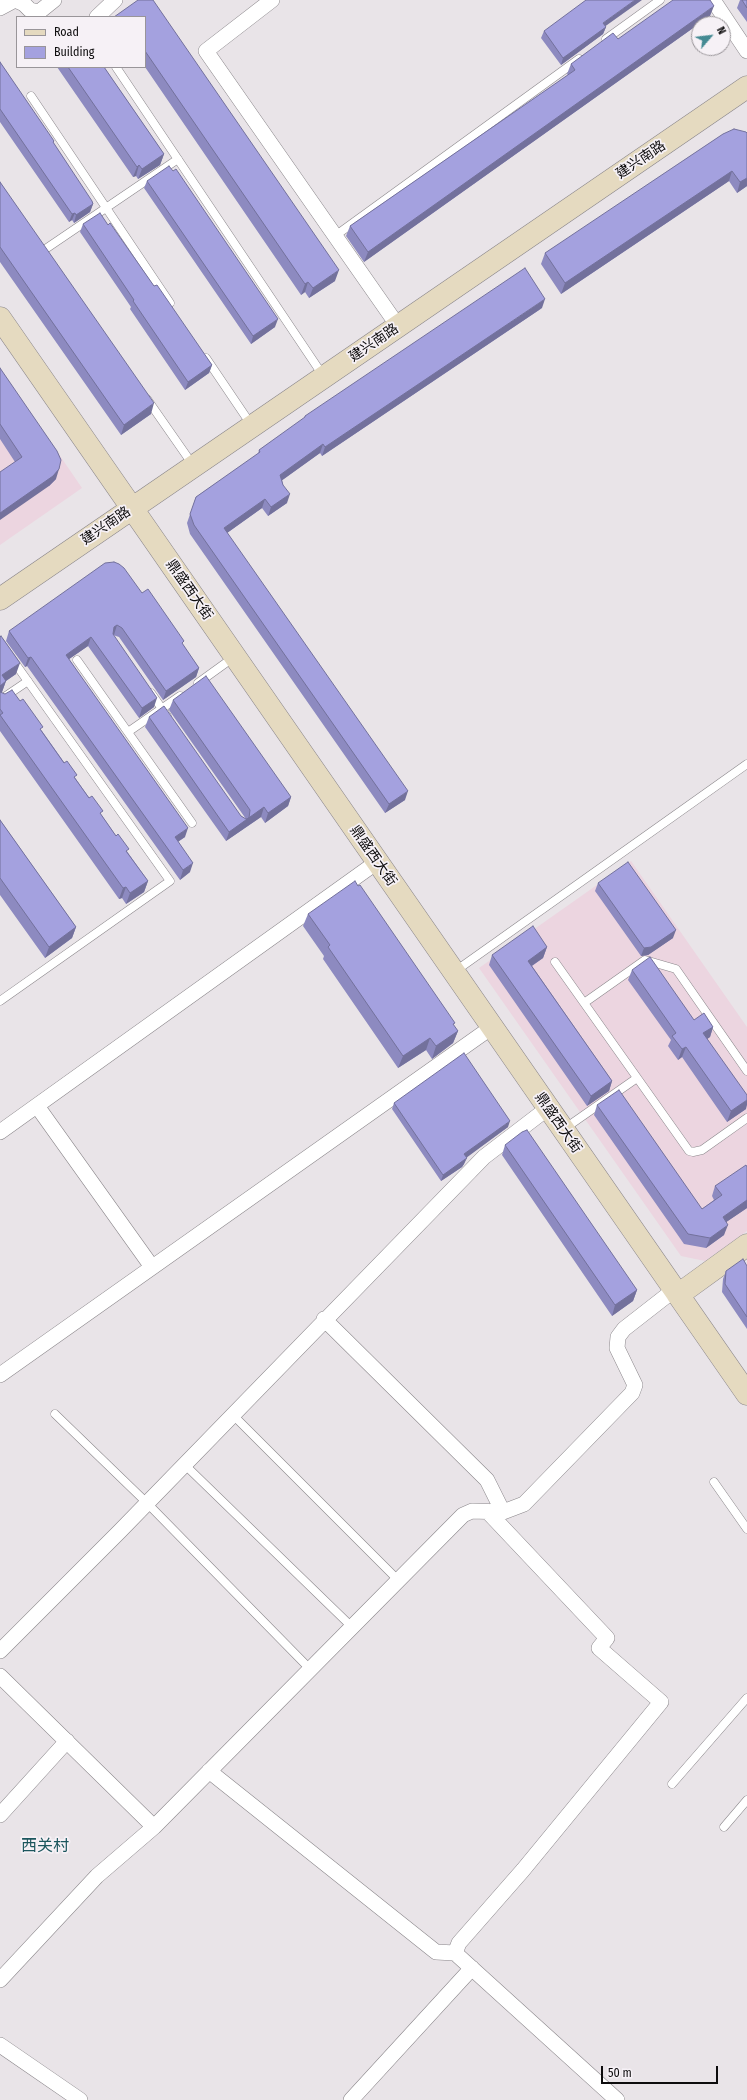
<!DOCTYPE html>
<html>
<head>
<meta charset="utf-8">
<style>
  body { margin:0 }
  #map { position:relative; width:747px; height:2100px; overflow:hidden; background:#e9e4e8; font-family:"Fira Sans Condensed",sans-serif }
  canvas { display:block }
  .legend { position:absolute; left:16px; top:16px; width:130px; height:52px; box-sizing:border-box; background:#f6f1f6; border:1px solid #999599; margin:0; padding:5px 7px; list-style:none; font-size:12px; color:#0d0c0d }
  .legend li { display:flex; align-items:center; gap:8px; height:20px }
  .legend b { width:20px; border:1px solid #999599 }
  .north { position:absolute; left:691px; top:16px; width:40px; height:40px; box-sizing:border-box; background:#f6f1f6; border:1px solid #999599; border-radius:50%; rotate:62deg; font-size:11px; font-weight:700; line-height:16px; text-align:center; color:#0d0c0d }
  .north::after { content:''; display:block; margin:auto; width:14px; height:18px; background:#448a93; clip-path:polygon(50% 0,100% 100%,50% 72%,0 100%) }
  .scale { position:absolute; left:601px; top:2066px; width:117px; height:18px; box-sizing:border-box; border:2px solid #0d0c0d; border-top:0; padding-left:5px; font-size:12px; line-height:14px; white-space:nowrap; color:#0d0c0d; -webkit-text-stroke:3px #f6f1f6; paint-order:stroke }
</style>
</head>
<body>
<div id="map">
<canvas width="747" height="2100"></canvas>
<ul class="legend">
<li><b style="height:5px;background:#e5dac0"></b>Road</li>
<li><b style="height:11px;background:#a4a1df"></b>Building</li>
</ul>
<div class="north">N</div>
<div class="scale">50 m</div>
</div>
<script>
const ctx = document.querySelector('canvas').getContext('2d');
ctx.lineJoin = 'round';
function paint(path, color) {
  ctx.fillStyle = color;
  ctx.fill(path, 'evenodd');
}
function poly(rows) {
  const path = new Path2D();
  for (const r of rows) {
    path.moveTo(r[0], r[1]);
    for (let i = 2; i < r.length; i += 2) path.lineTo(r[i], r[i + 1]);
  }
  return path;
}
function trace(path, color, width, dash) {
  ctx.strokeStyle = color;
  ctx.lineWidth = width;
  ctx.lineCap = dash ? 'butt' : 'round';
  ctx.setLineDash(dash || []);
  ctx.stroke(path);
}
function drawText(font, color, halo, rows, align = 'center') {
  ctx.font = font + ' "Fira Sans Condensed","Noto Sans SC",sans-serif';
  ctx.lineWidth = 3.5;
  ctx.setLineDash([]);
  ctx.textBaseline = 'middle';
  ctx.strokeStyle = halo;
  ctx.fillStyle = color;
  for (const [text, x, y, turn = 0] of rows) {
    ctx.save();
    ctx.translate(x, y);
    ctx.rotate((+turn || 0) * Math.PI / 180);
    ctx.textAlign = isNaN(turn) ? turn : align;
    if (halo) ctx.strokeText(text, 0, 0);
    ctx.fillText(text, 0, 0);
    ctx.restore();
  }
}
paint(poly([
  [0,368,82,488,0,545],
  [631,861,747,1027,747,1231,705,1261,681,1256,479,968]
]), '#ecd5e0');
const lane = poly([
  [606,39,660,0],
  [116,67,324,377],
  [31,96,170,303],
  [335,236,579,59],
  [44,250,178,159],
  [206,358,252,426],
  [147,399,193,465],
  [0,642,170,881,0,1001],
  [77,660,192,823],
  [198,683,234,657],
  [151,693,167,716],
  [0,700,28,681],
  [128,732,180,696],
  [555,962,689,1151,693,1152,702,1150,747,1118],
  [454,972,747,764],
  [584,1003,645,960,676,969,747,1071],
  [564,1129,637,1078],
  [55,1414,147,1503,310,1669],
  [232,1414,398,1580],
  [184,1464,352,1627],
  [714,1482,747,1529],
  [672,1784,747,1698],
  [724,1827,747,1800]
]);
const street = poly([
  [272,0,206,51,398,326],
  [713,0,747,51],
  [0,8,15,0,24,4,30,10,39,12,54,0],
  [97,17,115,0],
  [37,1106,152,1267],
  [0,1132,377,862],
  [324,1319,487,1480,503,1512],
  [0,1375,492,1027],
  [0,1651,120,1531,484,1157,548,1108],
  [0,1676,154,1827],
  [209,1771,436,1952,455,1953,617,2100],
  [0,1815,67,1741],
  [455,1953,459,1943,523,1870,661,1702,599,1648,607,1638,488,1512],
  [0,1980,97,1876,154,1827,463,1515,472,1511,503,1512,524,1504,632,1393,635,1385,617,1348,618,1337,624,1329,674,1290],
  [0,2045,80,2100],
  [351,2100,472,1968]
]);
const secondary = poly([
  [0,318,747,1394],
  [0,599,747,87],
  [678,1295,747,1245]
]);
trace(lane, '#8b878b', 9);
trace(street, '#8b878b', 16);
trace(secondary, '#8b878b', 23);
trace(lane, '#fff', 8);
trace(street, '#fff', 15);
trace(secondary, '#e5dac0', 22);
paint(poly([
  [138,0,335,281,309,298,305,292,301,295,145,67,145,17],
  [740,0,747,0,747,22,737,8],
  [710,16,364,262,346,236,350,226,568,75,567,74,571,64,618,39],
  [605,27,606,27,603,34,561,65,541,38,544,31],
  [0,62,93,204,90,212,74,223,72,220,69,222,0,122],
  [57,67,104,67,164,154,160,165,138,179,136,176,133,177],
  [747,133,747,186,737,193,729,181,561,294,541,264,545,253],
  [147,181,275,327,251,344,144,188],
  [0,182,151,414,121,435,0,262],
  [83,224,154,286,212,365,209,373,185,390,130,309,131,307,80,232],
  [542,308,322,456,320,453,282,480,287,503,268,516,262,508,227,533,405,800,385,813,190,534,187,523,196,497,258,454,259,450,304,419,305,416],
  [0,368,56,479,49,486,15,462,0,439],
  [142,593,183,645,199,668,196,677,163,700,119,637,113,635,154,707,139,718,88,646,69,659,185,837,178,842,190,872,180,880,27,666,25,667,6,641,9,631],
  [0,637,16,674,6,681,2,692,1,693,42,731,148,881,144,892,126,904,122,898,119,899,0,731],
  [173,700,291,797,288,806,265,823,261,817,226,841,145,727,149,717,241,816,246,819,169,710],
  [0,820,76,927,72,938,45,958,0,895],
  [598,883,673,938,648,955,641,956,595,891],
  [308,914,454,1026,458,1031,453,1043,432,1059,426,1050,398,1068,323,959,324,956,303,926],
  [547,947,543,958,532,966,612,1081,609,1091,587,1106,489,965,492,955],
  [632,970,694,1020,713,1027,710,1037,707,1039,746,1109,727,1122,682,1057,678,1060,668,1046,671,1040,628,980],
  [394,1103,508,1127,466,1157,464,1164,462,1167,441,1181,392,1109],
  [597,1105,702,1209,714,1200,712,1196,715,1186,747,1167,747,1208,726,1222,724,1235,706,1248,684,1244,594,1115],
  [505,1145,637,1290,633,1301,612,1316,502,1155],
  [747,1266,747,1329,722,1292,723,1279,726,1271]
]), '#8d8ac0');
paint(poly([
  [635,0,642,0,600,30,603,23],
  [714,6,710,16,364,262,368,252],
  [606,27,603,34,561,65,563,58],
  [164,154,160,165,138,179,142,169],
  [139,165,136,176,133,177,137,167],
  [732,171,729,181,561,294,565,283],
  [747,178,747,186,737,193,740,182],
  [93,204,90,212,74,223,76,215],
  [75,213,72,220,69,222,72,214],
  [339,270,335,281,309,298,313,288],
  [308,282,305,292,301,295,305,284],
  [545,299,542,308,322,456,325,447],
  [278,319,275,327,251,344,253,336],
  [212,365,209,373,185,390,188,382],
  [154,403,151,414,121,435,124,425],
  [323,444,320,453,277,484,280,475],
  [59,469,56,479,49,486,0,520,0,513],
  [290,494,287,503,268,516,271,507],
  [265,499,262,508,220,538,224,528],
  [117,625,114,635,111,636,114,627],
  [91,637,88,646,62,664,66,655],
  [31,657,27,666,25,667,28,658],
  [20,663,16,674,0,685,2,675],
  [199,668,196,677,163,700,166,691],
  [6,681,2,692,0,694,0,686],
  [157,698,154,707,139,718,142,708],
  [408,791,405,800,385,813,389,804],
  [291,797,288,806,265,823,268,813],
  [264,807,261,817,226,841,229,832],
  [188,828,185,837,171,846,175,837],
  [193,863,190,872,180,880,183,870],
  [148,881,144,892,126,904,130,893],
  [126,887,122,898,119,899,123,888],
  [76,927,72,938,45,958,49,947],
  [676,930,673,938,648,955,641,956,644,948],
  [547,947,543,958,524,971,528,961],
  [713,1027,710,1037,700,1044,703,1033],
  [458,1031,453,1043,432,1059,436,1046],
  [430,1038,426,1050,398,1068,403,1056],
  [686,1047,682,1057,678,1060,682,1049],
  [612,1081,609,1091,587,1106,591,1096],
  [747,1100,747,1105,746,1109,727,1122,731,1111],
  [510,1121,508,1127,462,1161,464,1154],
  [467,1158,464,1164,462,1167,441,1181,443,1175],
  [747,1200,747,1208,719,1227,723,1217],
  [728,1225,724,1235,706,1248,710,1238],
  [637,1290,633,1301,612,1316,615,1305]
]), '#73719c');
const building = poly([
  [138,0,153,0,339,270,313,288,308,282,305,284,145,51,145,17,114,17,138,0],
  [586,0,635,0,603,23,606,27,563,58,544,31,586,0],
  [673,0,710,0,714,6,368,252,350,226,575,70,571,64,613,33,618,39,673,0],
  [742,0,747,0,747,8,742,0],
  [0,62,54,141,53,142,92,201,93,204,76,215,75,213,72,214,0,109,0,62],
  [68,67,104,67,164,154,142,169,139,165,137,167,68,67],
  [734,129,746,132,747,133,747,178,740,182,732,171,565,283,545,253,723,134,734,129],
  [169,166,173,171,176,169,278,319,253,336,147,181,169,166],
  [0,182,154,403,124,425,0,247,0,182],
  [100,213,108,225,110,223,154,286,157,285,212,365,188,382,133,301,134,300,83,224,100,213],
  [525,268,545,299,325,447,323,444,280,475,283,485,290,494,271,507,265,499,224,528,408,791,389,804,194,525,190,514,196,497,260,452,259,450,305,417,305,416,525,268],
  [0,368,57,451,61,460,59,469,53,476,0,513,0,472,22,457,0,424,0,368],
  [114,562,119,564,124,568,142,593,148,589,184,641,182,643,199,668,166,691,122,628,117,625,114,627,113,634,157,698,142,708,91,637,66,655,188,828,175,837,193,863,183,870,31,657,28,658,9,631,105,563,114,562],
  [1,636,20,663,2,675,6,681,0,686,0,637,1,636],
  [206,676,291,797,268,813,264,807,229,832,149,717,164,706,241,816,246,819,249,818,250,810,173,700,206,676],
  [12,690,20,701,23,699,43,727,40,729,64,763,67,761,77,775,74,777,89,798,92,796,103,811,100,813,116,836,118,834,129,849,126,851,148,881,130,893,126,887,123,888,0,715,3,713,0,709,0,692,5,694,12,690],
  [0,820,76,927,49,947,0,878,0,820],
  [628,862,676,930,651,947,644,948,598,883,628,862],
  [355,881,358,886,360,885,455,1023,453,1024,458,1031,436,1046,430,1038,403,1056,328,947,330,945,308,914,355,881],
  [533,926,547,947,528,961,612,1081,591,1096,492,955,533,926],
  [650,957,694,1020,704,1013,713,1027,703,1033,747,1095,747,1100,731,1111,686,1047,682,1049,672,1036,676,1033,632,970,650,957],
  [464,1053,510,1121,464,1154,467,1158,464,1160,443,1175,394,1103,464,1053],
  [619,1090,702,1209,722,1195,715,1186,746,1165,747,1167,747,1200,723,1217,728,1225,710,1238,688,1234,597,1105,619,1090],
  [527,1130,637,1290,615,1305,505,1145,522,1132,527,1130],
  [743,1259,747,1266,747,1317,725,1284,726,1271,743,1259]
]);
paint(building, '#a4a1df');
trace(building, '#73719c', 1);
drawText('14px', '#0d0c0d', '#f6f1f6', [
  ["建兴南路",641,160,-34],
  ["建兴南路",374,343,-34],
  ["建兴南路",106,526,-34],
  ["鼎盛西大街",189,590,55],
  ["鼎盛西大街",373,856,55],
  ["鼎盛西大街",558,1123,55]
]);
drawText('16px', '#1c565d', '#f6f1f6', [
  ["西关村",45,1847]
]);
</script>
</body>
</html>
